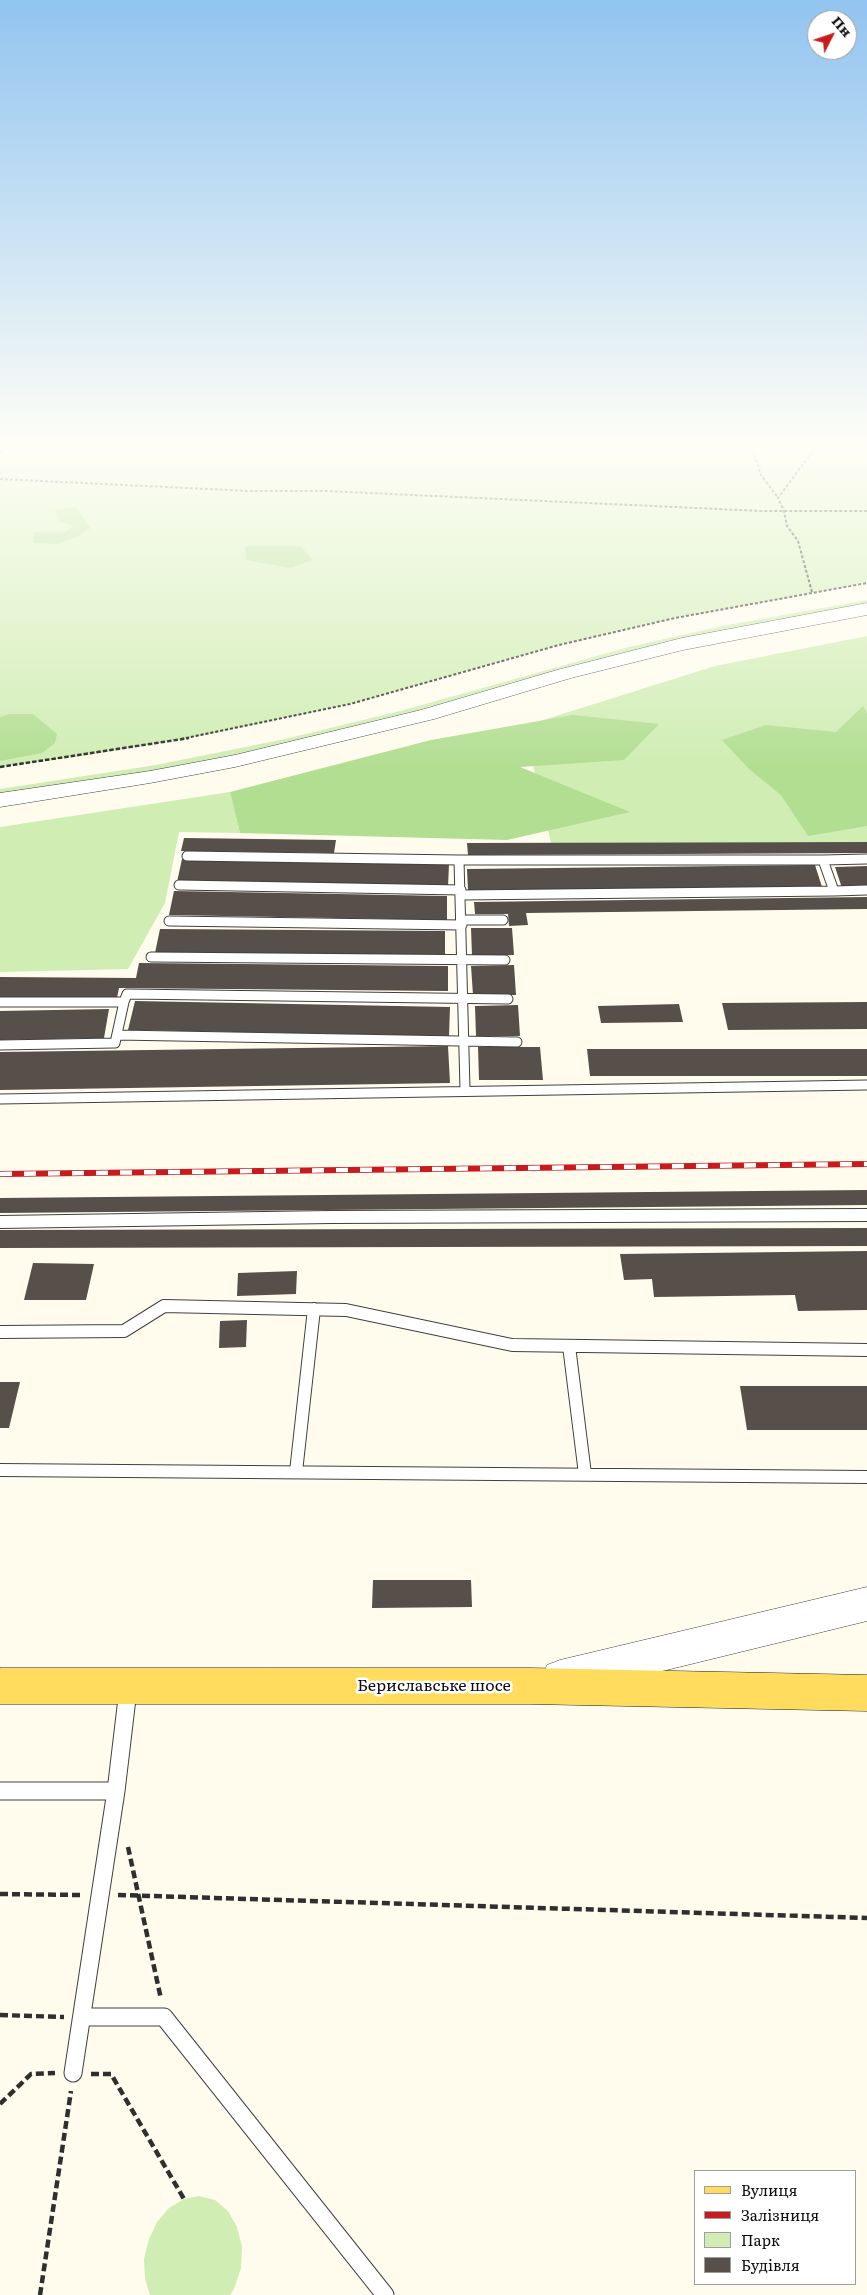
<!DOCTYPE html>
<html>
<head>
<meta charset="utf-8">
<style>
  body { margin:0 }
  #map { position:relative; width:867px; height:2295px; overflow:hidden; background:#fffcee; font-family:Literata,serif }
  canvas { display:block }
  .legend { position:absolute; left:694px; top:2170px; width:162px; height:115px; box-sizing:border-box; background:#fff; border:1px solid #9e9e9e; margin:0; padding:6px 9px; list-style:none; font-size:15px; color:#0d0d0d }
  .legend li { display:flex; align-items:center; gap:10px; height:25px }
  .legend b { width:25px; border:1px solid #9e9e9e }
  .north { position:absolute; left:807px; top:10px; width:50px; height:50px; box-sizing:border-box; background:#fff; border:1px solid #9e9e9e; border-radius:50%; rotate:49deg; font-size:14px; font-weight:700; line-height:20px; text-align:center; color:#0d0d0d }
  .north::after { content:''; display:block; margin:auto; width:18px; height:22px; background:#c81b1e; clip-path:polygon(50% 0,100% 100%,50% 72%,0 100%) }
</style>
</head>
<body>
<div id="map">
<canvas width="867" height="2295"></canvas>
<ul class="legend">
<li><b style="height:6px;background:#ffdc5e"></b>Вулиця</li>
<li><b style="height:6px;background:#c81b1e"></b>Залізниця</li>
<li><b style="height:14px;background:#d0edb4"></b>Парк</li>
<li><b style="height:14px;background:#574f49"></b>Будівля</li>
</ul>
<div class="north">Пн</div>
</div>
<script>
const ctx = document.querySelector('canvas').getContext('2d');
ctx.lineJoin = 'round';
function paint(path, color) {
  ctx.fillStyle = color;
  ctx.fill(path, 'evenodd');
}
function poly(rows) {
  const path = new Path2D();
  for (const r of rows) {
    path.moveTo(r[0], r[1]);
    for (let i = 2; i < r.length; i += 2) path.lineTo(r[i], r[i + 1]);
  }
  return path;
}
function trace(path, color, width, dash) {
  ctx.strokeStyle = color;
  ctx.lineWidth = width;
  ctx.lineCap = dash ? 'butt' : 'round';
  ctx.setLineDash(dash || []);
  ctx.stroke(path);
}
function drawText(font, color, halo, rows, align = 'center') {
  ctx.font = font + ' Literata,serif';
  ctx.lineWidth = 5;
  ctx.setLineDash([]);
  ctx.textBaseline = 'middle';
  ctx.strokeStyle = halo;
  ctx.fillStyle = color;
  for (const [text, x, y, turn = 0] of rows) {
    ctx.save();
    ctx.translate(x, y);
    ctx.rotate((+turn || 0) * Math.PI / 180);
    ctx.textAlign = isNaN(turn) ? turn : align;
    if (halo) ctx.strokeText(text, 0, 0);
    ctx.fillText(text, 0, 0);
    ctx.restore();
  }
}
paint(poly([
  [0,445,867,445,867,583,675,618,559,645,350,704,201,736,88,755,0,767],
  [867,600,867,605,289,744,172,768,0,795,0,789,156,765,285,739,404,710,629,647,722,626],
  [867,636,867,842,551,843,524,726,715,666],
  [230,792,240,833,179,832,165,903,128,969,0,972,0,827],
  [199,2196,215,2200,228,2211,237,2227,242,2247,241,2268,234,2289,230,2295,150,2295,145,2279,144,2259,149,2239,157,2222,169,2208,184,2199]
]), '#d0edb4');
paint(poly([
  [76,507,90,528,79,536,57,544,33,543,34,532,64,532,74,526,60,522,55,510],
  [245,546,301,546,312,560,291,568,246,560],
  [863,706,867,713,867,826,808,836,781,795,749,769,722,740,766,725,836,732],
  [10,714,33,714,57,734,55,743,42,753,0,761,0,717],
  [573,715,659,724,624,760,520,767,630,812,507,840,240,833,230,792,431,740]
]), '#b2de92');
paint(poly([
  [184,838,336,840,334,853,181,851],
  [867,842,867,853,468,855,467,843],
  [182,859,449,864,448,887,177,882],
  [815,865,822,887,468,890,467,869],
  [867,866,867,888,842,888,835,867],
  [174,891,447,896,447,920,169,915],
  [867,897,867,909,526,913,528,925,509,926,508,914,475,914,474,902],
  [471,928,512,928,514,955,472,956],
  [160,929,445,931,445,956,155,953],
  [139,963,448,966,448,991,119,988,117,998,0,997,0,977,136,978],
  [514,965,516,995,473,995,471,966],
  [135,1001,450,1007,449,1036,128,1030],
  [867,1002,867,1029,728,1030,722,1003],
  [679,1004,683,1022,601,1023,598,1006],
  [518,1005,520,1036,476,1036,475,1006],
  [109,1009,104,1038,0,1040,0,1011],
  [448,1046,450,1083,0,1090,0,1052],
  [478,1047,540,1047,543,1080,479,1080],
  [587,1049,867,1049,867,1076,590,1076],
  [867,1190,867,1205,0,1213,0,1198],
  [867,1228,867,1246,0,1248,0,1230],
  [867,1251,867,1310,798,1311,795,1295,654,1297,652,1279,624,1280,620,1254],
  [33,1263,94,1264,86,1300,24,1300],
  [297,1271,296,1294,237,1296,238,1273],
  [247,1320,246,1347,219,1348,220,1321],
  [0,1382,20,1382,9,1428,0,1428],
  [740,1386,867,1386,867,1430,747,1430],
  [373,1580,471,1580,472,1607,372,1608]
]), '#574f49');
const serviceFar2 = poly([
  [187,856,459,860],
  [823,860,867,859],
  [179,885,461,890],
  [834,891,867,890],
  [461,895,834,891,823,860,459,860,465,1090],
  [462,920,503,920],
  [169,921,462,925],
  [151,957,505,960],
  [0,1002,124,1002,127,994,508,999],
  [117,1035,517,1042],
  [0,1045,115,1043,124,1002],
  [0,1099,867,1085]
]);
const serviceFar1 = poly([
  [0,1222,331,1217,867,1215],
  [0,1332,124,1331,164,1306,346,1310,512,1345,867,1350],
  [569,1346,585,1474],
  [0,1470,867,1477],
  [296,1472,314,1309]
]);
const service = poly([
  [0,1791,116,1791],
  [82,2017,164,2017,385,2295],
  [73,2073,116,1791,128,1690]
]);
const tertiary = poly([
  [867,603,867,615,683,650,571,678,434,719,235,767,150,783,0,807,0,793,150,771,235,755,421,710,557,670,682,638,867,603],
  [867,1587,867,1621,560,1696,547,1691,542,1678,547,1665,560,1660,867,1587]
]);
const primary = poly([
  [0,1668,530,1668,867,1675,867,1711,530,1704,0,1704,0,1668]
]);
trace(serviceFar2, '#404040', 11);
trace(serviceFar1, '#404040', 14);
trace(service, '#404040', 19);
trace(tertiary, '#404040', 1);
trace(primary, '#1e1e1e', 1);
trace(poly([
  [751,445,761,475,778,498],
  [0,453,10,445],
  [0,479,249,491,326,491,762,511,867,511],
  [812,592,798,541,787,526,784,511,778,498,817,445],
  [181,739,350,704,559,645,675,618,867,583]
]), '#2f2f2f', 2, [3, 2]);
trace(poly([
  [0,767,189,738]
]), '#2f2f2f', 2.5, [4.5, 2]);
trace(poly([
  [128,1847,161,1999],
  [0,1894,82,1895],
  [118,1895,867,1918],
  [0,2015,64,2017],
  [91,2074,111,2074,184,2199],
  [0,2104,31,2074,55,2073],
  [40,2295,71,2091]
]), '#2f2f2f', 4.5, [8, 4]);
trace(serviceFar2, '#fff', 9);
trace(serviceFar1, '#fff', 12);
trace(service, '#fff', 17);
paint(tertiary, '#fff');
paint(primary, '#ffdc5e');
const rail = poly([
  [0,1174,867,1164]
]);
trace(rail, '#c81b1e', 6);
trace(rail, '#fff', 4.5, [12]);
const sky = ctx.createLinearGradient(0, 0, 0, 767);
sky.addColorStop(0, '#91c4f0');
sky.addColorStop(0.58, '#fffef7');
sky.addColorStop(1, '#fffef700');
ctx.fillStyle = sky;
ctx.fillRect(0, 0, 867, 767);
drawText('16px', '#0d0d0d', '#fff', [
  ["Бериславське шосе",434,1686]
]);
</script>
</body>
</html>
